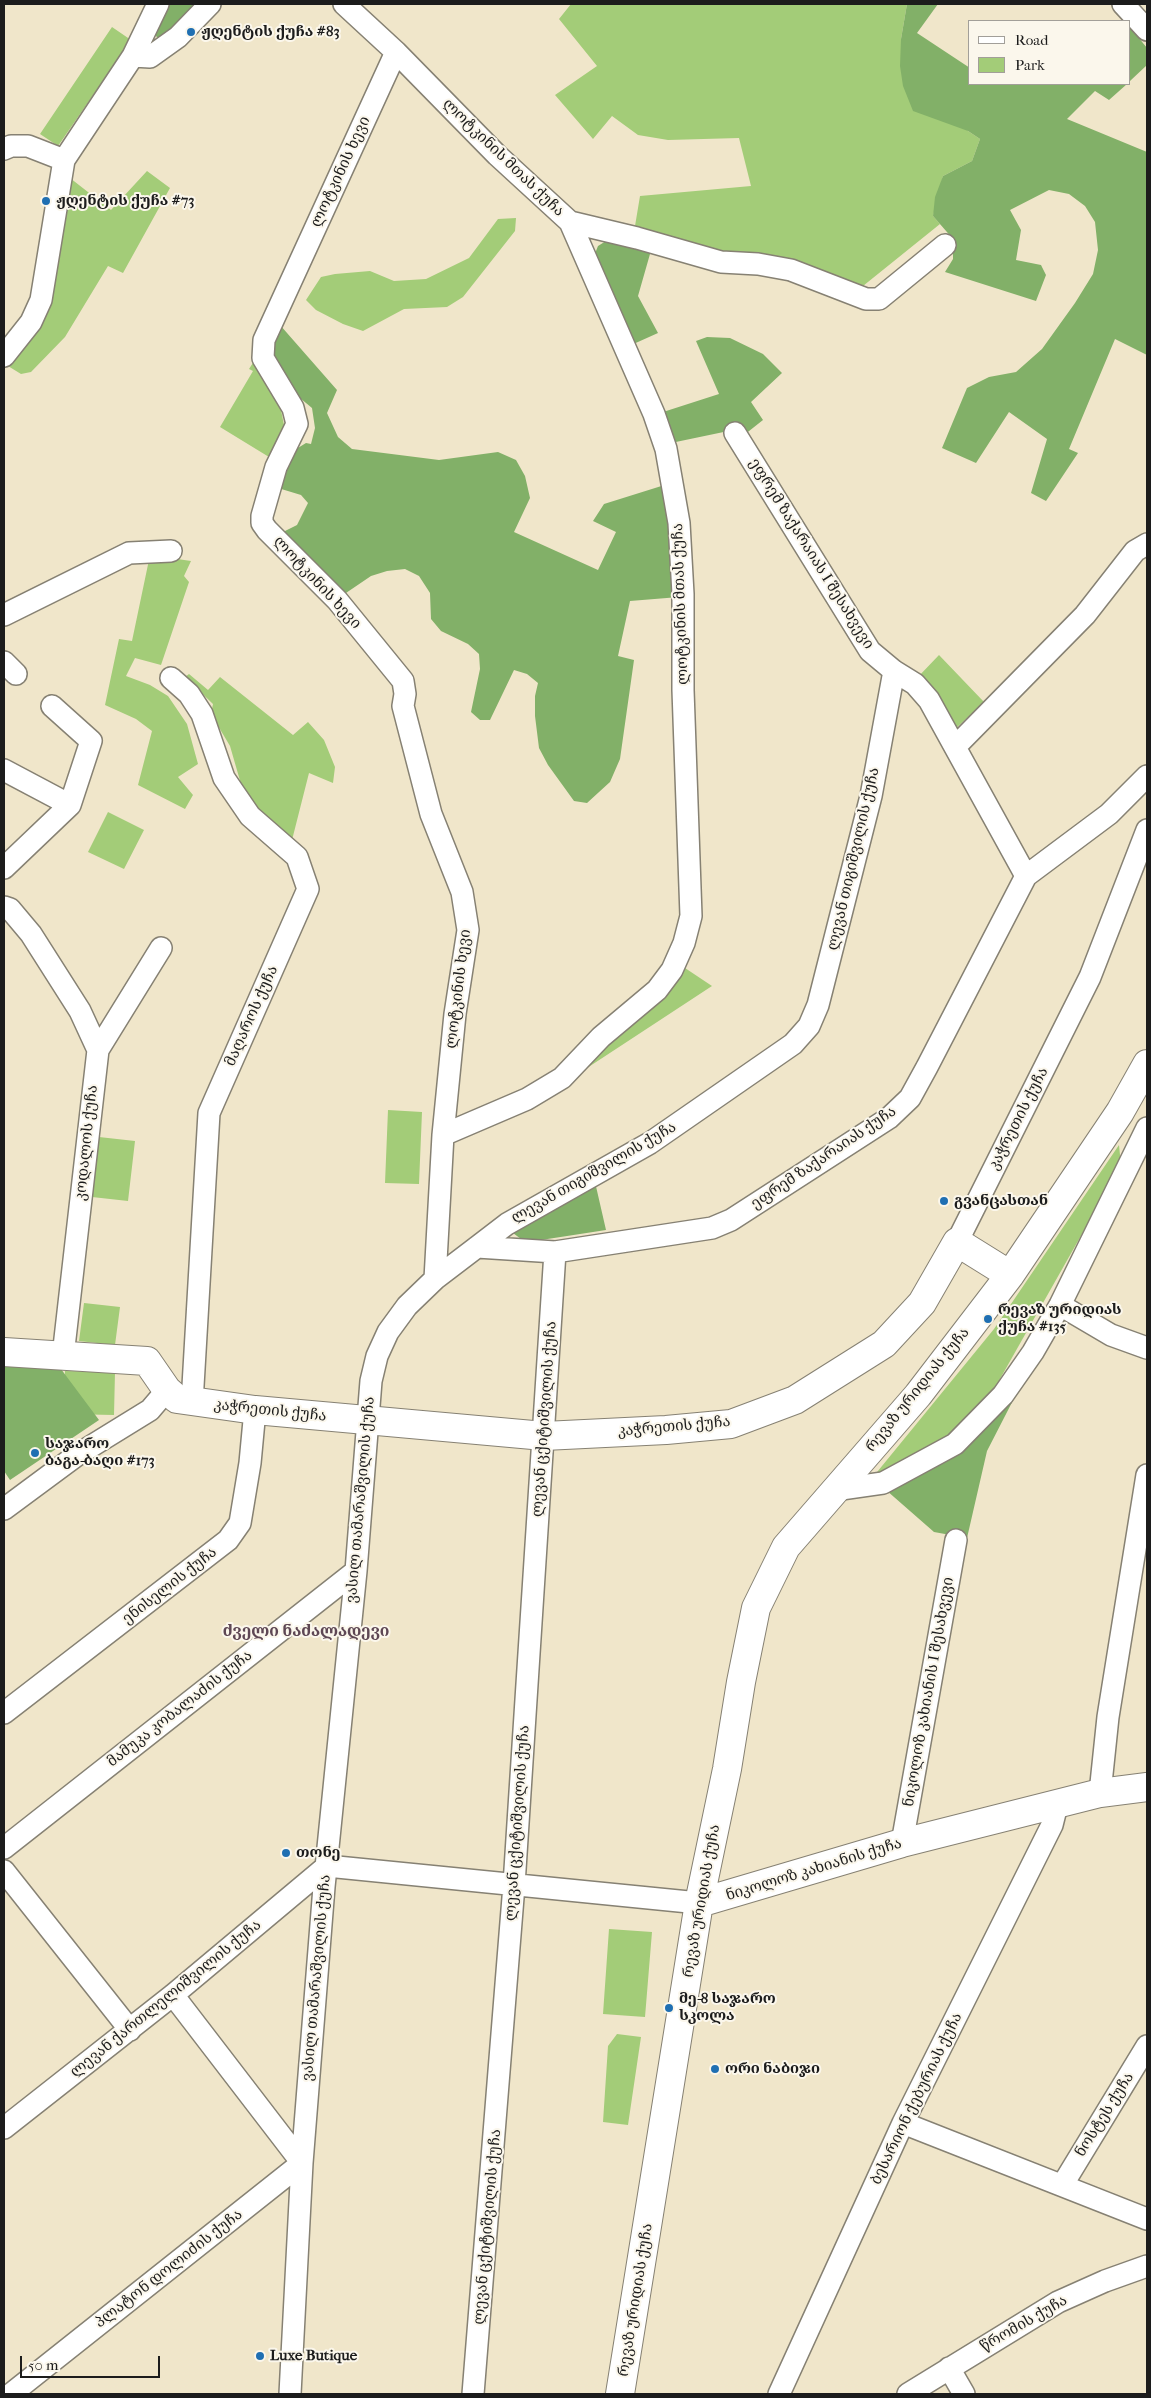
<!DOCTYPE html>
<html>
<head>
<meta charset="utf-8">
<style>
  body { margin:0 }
  #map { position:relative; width:1151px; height:2398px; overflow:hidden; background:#f0e6ca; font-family:"IM FELL French Canon",serif }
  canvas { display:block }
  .frame { position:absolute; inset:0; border:5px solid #1c1c1c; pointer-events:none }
  .legend { position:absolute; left:968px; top:20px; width:162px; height:65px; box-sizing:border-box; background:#fbf7ec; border:1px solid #a29f99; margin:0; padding:6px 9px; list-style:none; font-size:15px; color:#1c1c1c }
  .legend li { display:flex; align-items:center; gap:10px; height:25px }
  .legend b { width:25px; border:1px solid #a29f99 }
  .scale { position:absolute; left:20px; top:2356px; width:140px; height:22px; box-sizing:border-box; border:2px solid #1c1c1c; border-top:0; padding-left:6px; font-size:15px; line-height:18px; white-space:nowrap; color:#1c1c1c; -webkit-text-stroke:4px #fbf7ec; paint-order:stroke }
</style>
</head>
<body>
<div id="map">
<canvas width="1151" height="2398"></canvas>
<div class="frame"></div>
<ul class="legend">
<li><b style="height:6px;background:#fff"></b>Road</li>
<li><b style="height:14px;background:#a3cc78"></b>Park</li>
</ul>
<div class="scale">50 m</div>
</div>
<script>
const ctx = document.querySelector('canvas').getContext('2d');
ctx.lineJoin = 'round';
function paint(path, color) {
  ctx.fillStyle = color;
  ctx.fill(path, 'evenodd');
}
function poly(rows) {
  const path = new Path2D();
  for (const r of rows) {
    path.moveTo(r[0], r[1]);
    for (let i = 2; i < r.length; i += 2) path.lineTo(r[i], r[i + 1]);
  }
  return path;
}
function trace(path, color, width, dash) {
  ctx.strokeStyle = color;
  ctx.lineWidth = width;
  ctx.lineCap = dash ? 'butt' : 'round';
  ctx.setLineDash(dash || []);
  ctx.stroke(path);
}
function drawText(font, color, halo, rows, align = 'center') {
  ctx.font = font + ' "IM FELL French Canon","Noto Serif Georgian",serif';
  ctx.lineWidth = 4;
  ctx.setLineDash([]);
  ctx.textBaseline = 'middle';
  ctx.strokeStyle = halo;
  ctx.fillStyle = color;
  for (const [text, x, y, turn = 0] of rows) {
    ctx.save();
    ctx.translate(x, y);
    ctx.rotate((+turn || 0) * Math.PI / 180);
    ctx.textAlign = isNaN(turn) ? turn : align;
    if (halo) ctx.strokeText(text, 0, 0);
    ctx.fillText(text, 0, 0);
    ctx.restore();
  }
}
paint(poly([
  [571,4,907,4,901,39,968,131,980,139,972,161,943,176,933,216,940,224,863,286,849,284,816,268,773,255,716,258,634,232,640,196,751,186,739,138,668,140,638,135,612,116,593,139,555,95,597,66,559,19],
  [112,27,131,40,58,146,40,134],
  [147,171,170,188,123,273,108,266,65,337,31,372,21,374,8,366,40,322,54,288,70,178,111,210],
  [516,218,515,231,463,297,447,307,404,309,363,331,343,324,316,310,306,300,321,277,335,274,370,271,394,281,426,279,469,258,498,219],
  [258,355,270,389,281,410,284,425,280,438,269,457,220,427,253,371,249,369],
  [150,555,191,561,184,576,189,582,161,665,135,658,126,676,150,685,168,696,187,724,198,764,178,777,193,795,185,809,138,785,152,731,136,719,105,705,119,639,132,641],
  [939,655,984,702,953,731,917,678],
  [189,674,208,690,220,677,293,735,308,722,324,740,335,767,333,783,309,773,291,844,245,798,230,746,211,714,213,704,185,677],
  [108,812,144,830,124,869,88,852],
  [682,966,712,986,555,1089],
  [388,1110,422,1112,419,1184,385,1183],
  [99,1137,135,1141,128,1201,92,1197],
  [1119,1145,1121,1165,992,1393,950,1438,873,1477,994,1329],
  [84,1303,120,1307,115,1345,79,1341],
  [65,1371,115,1372,114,1415,64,1414],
  [609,1929,652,1932,645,2017,603,2014],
  [617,2034,641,2037,628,2125,603,2122,608,2046]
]), '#a3cc78');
paint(poly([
  [167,4,195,4,167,35,159,38,152,34],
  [907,4,938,4,917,33,970,68,970,84,1127,84,1109,100,1095,91,1067,119,1147,152,1147,355,1115,339,1069,449,1078,453,1046,501,1031,493,1047,439,1009,412,976,463,942,448,967,388,989,377,1016,372,1042,349,1075,303,1093,274,1098,250,1095,222,1085,206,1069,194,1049,190,1010,210,1021,230,1016,260,1041,265,1046,275,1036,301,945,272,953,259,953,239,933,216,935,197,943,176,972,161,980,139,968,131,913,111,903,86,900,66,901,39],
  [1130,27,1147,48,1147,65,1130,81],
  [606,241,652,247,638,296,658,333,629,346,594,256,598,246],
  [280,325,337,390,327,413,338,437,352,449,439,460,498,452,516,460,525,476,530,498,514,532,598,570,616,532,593,521,604,504,671,483,679,597,630,601,618,656,634,660,620,759,610,782,587,803,574,801,548,765,539,748,535,716,535,696,538,683,527,674,514,670,490,720,480,720,471,712,480,669,479,654,468,644,441,631,431,619,430,593,419,576,405,569,387,571,371,576,343,595,283,532,297,525,308,503,301,495,278,488,293,451,306,443,311,444,315,428,312,408,300,398,269,359],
  [707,337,730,338,763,354,782,373,751,402,763,420,744,435,738,429,671,443,660,413,719,394,696,341],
  [595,1182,606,1230,541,1240,521,1239,513,1233,523,1224],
  [4,1365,61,1369,99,1420,10,1480,4,1471],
  [1024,1379,987,1451,967,1538,934,1532,886,1490]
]), '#82b068');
const street = poly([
  [344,4,396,52,497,155,570,222,654,414,666,449,679,523,683,594,683,690,691,916,684,943,672,970,657,990,601,1037,562,1078,527,1099,443,1135],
  [1123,4,1147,30],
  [396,52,264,340,263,358,293,408,297,424,276,467,262,516,262,523,267,530,337,600,403,681,405,694,403,706,431,814,462,892,468,930,455,1014,443,1135,435,1279],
  [133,56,150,57,178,37,210,4],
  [4,149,11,146,28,146,64,160],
  [570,222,637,238,721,262,758,264,791,270,866,299,879,299,945,245],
  [4,356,31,322,41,300,64,160,133,56,158,4],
  [735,433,870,651,894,671,915,684,929,700,1026,876],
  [4,615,129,553,171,551],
  [4,662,16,674],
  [171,678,189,694,202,714,224,778,250,816,297,857,308,889,209,1113,192,1403],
  [955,747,1085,615,1135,551,1147,544],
  [4,770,70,805],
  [4,868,70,805,91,741,52,706],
  [4,907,10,909,31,934,80,1011,98,1050],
  [957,1242,1090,977,1147,830],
  [477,1247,555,1252,712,1228,731,1220,889,1118,910,1098,927,1067,1026,876,1109,814,1147,776],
  [1060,1305,1111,1335,1147,1348],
  [63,1356,98,1050,161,948],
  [834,1490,883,1483,955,1444,1003,1395,1033,1352,1060,1305,1147,1128],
  [4,1509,77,1455,150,1410,167,1390],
  [4,1713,228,1540,240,1523,250,1463,255,1410],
  [1100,1793,1108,1717,1147,1475],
  [902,1843,956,1540],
  [4,1848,356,1571],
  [327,1866,699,1903],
  [4,1871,130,2030],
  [903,2123,1147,2219],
  [4,2128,173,1995,327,1866],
  [1063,2184,1147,2046],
  [949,2368,964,2394],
  [11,2394,302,2163,173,1995],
  [290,2394,302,2163,324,1887,356,1571,371,1381,377,1356,388,1332,407,1306,435,1279,477,1247,507,1224,650,1143,793,1044,809,1026,818,1005,871,796,894,671],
  [473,2394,514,1885,555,1252],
  [779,2394,903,2123,1052,1825,1057,1805],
  [908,2394,1058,2302,1105,2281,1147,2266]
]);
const secondary = poly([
  [4,1352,147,1361,167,1390,177,1399,255,1410,544,1436,666,1430,731,1424,795,1400,884,1344,922,1303,957,1242,1010,1275],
  [699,1903,902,1843,1100,1793,1147,1787],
  [620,2394,699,1903,727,1769,741,1682,756,1608,786,1547,918,1395,1010,1275,1120,1112,1147,1064]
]);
trace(street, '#868173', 24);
trace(secondary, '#868173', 30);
trace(street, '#fff', 21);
trace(secondary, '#fff', 28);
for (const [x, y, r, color] of [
  [191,32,5,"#1f6fb2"],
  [46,201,5,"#1f6fb2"],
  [944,1201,5,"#1f6fb2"],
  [988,1319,5,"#1f6fb2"],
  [35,1453,5,"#1f6fb2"],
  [286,1853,5,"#1f6fb2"],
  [669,2008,5,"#1f6fb2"],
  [715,2069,5,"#1f6fb2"],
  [260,2356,5,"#1f6fb2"]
]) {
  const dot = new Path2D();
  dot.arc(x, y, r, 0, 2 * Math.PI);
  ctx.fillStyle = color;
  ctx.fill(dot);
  trace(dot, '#fbf7ec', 2);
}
drawText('bold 15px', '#1c1c1c', '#fbf7ec', [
  ["ჟღენტის ქუჩა #83",201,32],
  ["ჟღენტის ქუჩა #73",56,201],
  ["გვანცასთან",954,1201],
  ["რევაზ ურიდიას",998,1310],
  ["ქუჩა #135",998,1327],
  ["საჯარო",45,1444],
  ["ბაგა-ბაღი #173",45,1461],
  ["თონე",296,1853],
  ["მე-8 საჯარო",679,1999],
  ["სკოლა",679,2016],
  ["ორი ნაბიჯი",725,2069],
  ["Luxe Butique",270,2356]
], 'left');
drawText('15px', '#1c1c1c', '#fbf7ec', [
  ["ლოტკინის მთას ქუჩა",503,158,44],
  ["ლოტკინის ხევი",341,172,-65],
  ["ეფრემ ზაქარაიას I შესახვევი",811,554,58],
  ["ლოტკინის ხევი",317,583,47],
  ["ლოტკინის მთას ქუჩა",681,604,-92],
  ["ლევან თიგიშვილის ქუჩა",854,859,-77],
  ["ლოტკინის ხევი",459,989,-83],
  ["მაღაროს ქუჩა",252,1016,-66],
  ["კაჭრეთის ქუჩა",1019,1119,-63],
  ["კოდალოს ქუჩა",87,1143,-84],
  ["ეფრემ ზაქარაიას ქუჩა",824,1158,-34],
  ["ლევან თიგიშვილის ქუჩა",594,1173,-30],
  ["რევაზ ურიდიას ქუჩა",918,1390,-51],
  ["კაჭრეთის ქუჩა",270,1411,6],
  ["ლევან ცქიტიშვილის ქუჩა",545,1419,-86],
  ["კაჭრეთის ქუჩა",674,1427,-5],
  ["ვასილ თამარაშვილის ქუჩა",361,1500,-85],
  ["ენისელის ქუჩა",170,1586,-38],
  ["ნიკოლოზ კახიანის I შესახვევი",929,1692,-80],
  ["მამუკა კობალაძის ქუჩა",180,1709,-38],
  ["ლევან ცქიტიშვილის ქუჩა",518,1823,-86],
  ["ნიკოლოზ კახიანის ქუჩა",814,1870,-17],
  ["რევაზ ურიდიას ქუჩა",702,1901,-80],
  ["ვასილ თამარაშვილის ქუჩა",317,1978,-85],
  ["ლევან ქართლელიშვილის ქუჩა",166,1999,-39],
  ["ბესარიონ ქებურიას ქუჩა",917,2099,-64],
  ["ნოსტეს ქუჩა",1105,2115,-58],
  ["ლევან ცქიტიშვილის ქუჩა",488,2227,-85],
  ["პლატონ დოლიძის ქუჩა",169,2269,-38],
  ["რევაზ ურიდიას ქუჩა",636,2300,-81],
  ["წრომის ქუჩა",1024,2324,-30]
]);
drawText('bold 16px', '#5e4754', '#fbf7ec', [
  ["ძველი ნაძალადევი",306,1632]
]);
</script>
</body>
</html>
